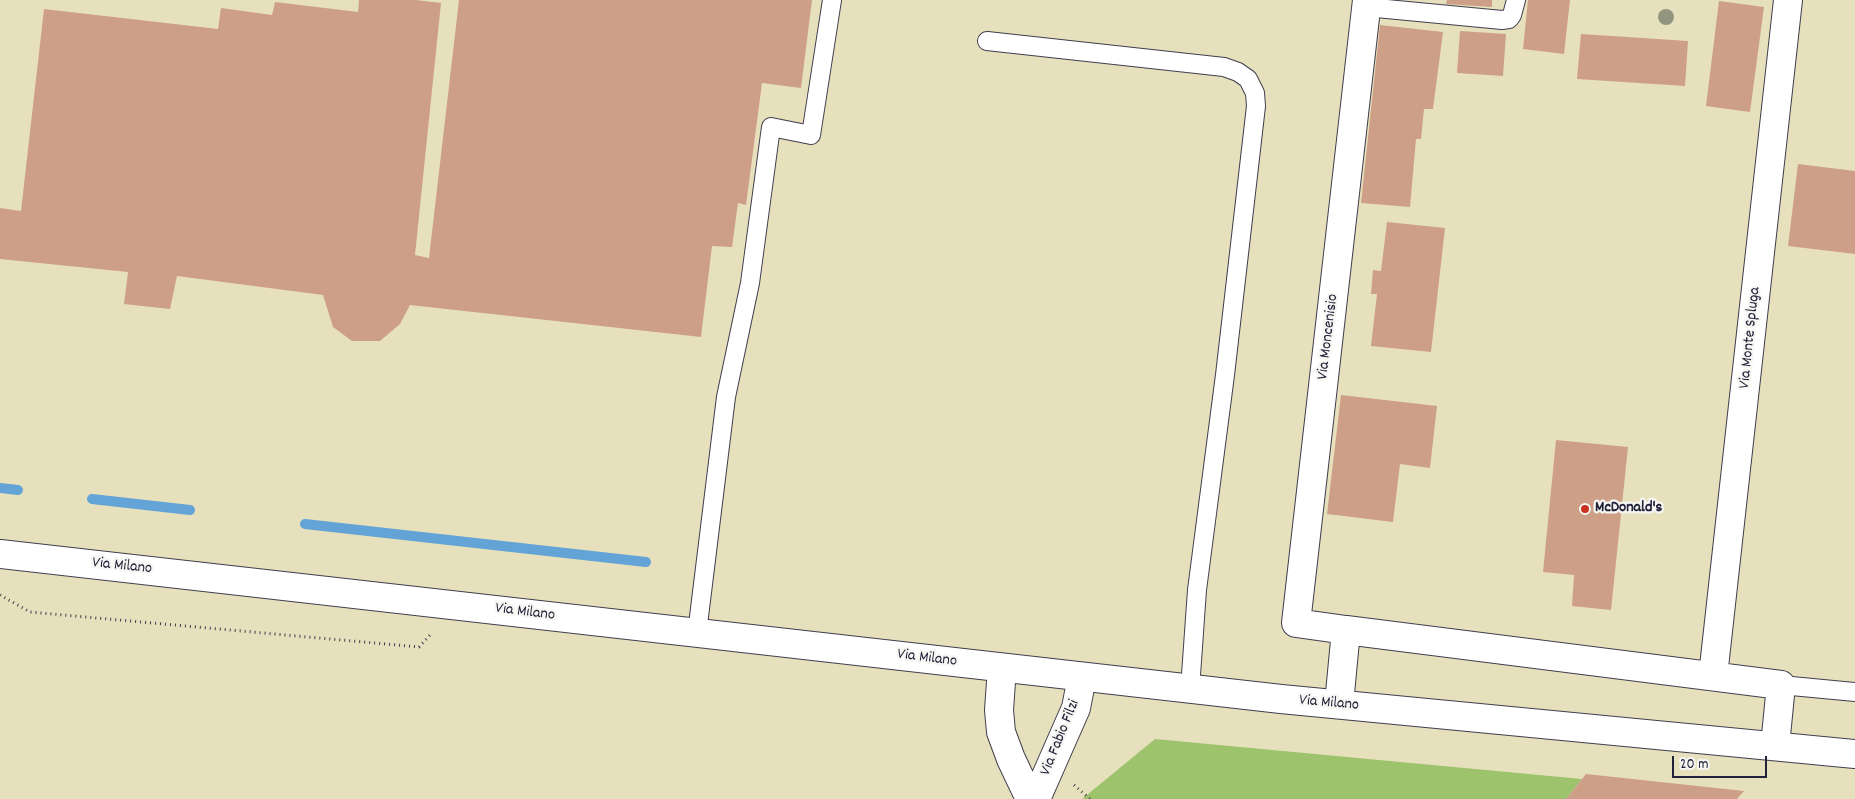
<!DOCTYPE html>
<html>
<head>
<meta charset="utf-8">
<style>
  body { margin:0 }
  #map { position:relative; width:1855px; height:799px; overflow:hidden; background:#e7e0bd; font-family:Dekko,sans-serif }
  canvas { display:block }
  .scale { position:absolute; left:1672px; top:756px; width:95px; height:22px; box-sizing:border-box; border:2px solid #22223b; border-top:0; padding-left:6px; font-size:15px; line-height:18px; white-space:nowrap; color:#22223b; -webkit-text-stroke:4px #f6f6f2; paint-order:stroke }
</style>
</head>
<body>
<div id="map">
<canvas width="1855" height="799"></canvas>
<div class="scale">20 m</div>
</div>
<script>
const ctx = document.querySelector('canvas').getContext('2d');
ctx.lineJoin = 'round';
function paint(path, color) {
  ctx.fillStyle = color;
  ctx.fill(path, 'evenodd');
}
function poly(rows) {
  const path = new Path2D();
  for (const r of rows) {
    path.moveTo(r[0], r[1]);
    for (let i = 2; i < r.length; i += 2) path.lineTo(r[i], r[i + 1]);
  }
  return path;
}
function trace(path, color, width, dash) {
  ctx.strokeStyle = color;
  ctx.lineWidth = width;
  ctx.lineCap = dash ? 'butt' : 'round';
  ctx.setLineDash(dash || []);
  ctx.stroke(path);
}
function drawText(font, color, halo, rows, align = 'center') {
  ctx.font = font + ' Dekko,sans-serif';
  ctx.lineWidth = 4.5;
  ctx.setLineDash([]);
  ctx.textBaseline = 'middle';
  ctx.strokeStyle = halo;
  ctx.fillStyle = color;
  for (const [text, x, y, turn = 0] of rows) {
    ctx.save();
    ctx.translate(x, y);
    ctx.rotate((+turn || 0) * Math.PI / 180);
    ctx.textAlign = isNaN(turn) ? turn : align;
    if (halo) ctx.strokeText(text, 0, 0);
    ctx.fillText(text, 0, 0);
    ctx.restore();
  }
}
paint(poly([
  [1155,739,1582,779,1566,799,1082,799]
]), '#9dc36d');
trace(poly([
  [0,488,18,490],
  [92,499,190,510],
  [305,524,646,562]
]), '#63a3d6', 10);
paint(poly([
  [359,0,416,0,441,3,415,255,429,258,459,0,812,0,801,88,762,83,746,205,738,203,732,247,712,246,701,337,410,305,400,324,380,341,352,341,333,327,323,295,177,276,170,309,124,304,128,272,0,259,0,208,21,211,44,9,218,29,221,8,272,15,275,2,358,12],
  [1447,0,1492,0,1492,7,1446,4],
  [1528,0,1570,0,1564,54,1523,49],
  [1719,1,1764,7,1750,112,1706,106],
  [1380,25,1443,32,1433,109,1424,109,1421,139,1416,139,1410,207,1361,203],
  [1460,31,1506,34,1503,76,1457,73],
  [1581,34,1688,41,1685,86,1577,79],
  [1798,164,1855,171,1855,254,1788,246],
  [1387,222,1445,228,1431,352,1371,346,1377,294,1371,294,1373,270,1381,271],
  [1341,395,1437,406,1430,468,1400,464,1393,522,1327,514],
  [1556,440,1628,447,1611,610,1572,606,1574,575,1543,572],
  [1586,774,1744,791,1737,799,1566,799]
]), '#ce9f87');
const service = poly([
  [1366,7,1502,20,1509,19,1512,15,1516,0],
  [987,41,1224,67,1238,72,1248,79,1255,93,1256,106,1225,375,1197,590,1190,689],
  [697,633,726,397,750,283,771,127,811,135,832,0],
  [1781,685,1855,692]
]);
const minor = poly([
  [1346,630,1296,623,1367,0],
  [1002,668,999,710,1001,732,1011,759,1030,799],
  [1713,676,1788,0],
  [1339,704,1346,630,1781,685,1775,746],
  [1036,799,1076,708,1082,677]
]);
const secondary = poly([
  [0,554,1281,699,1855,754]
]);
trace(service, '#403e4e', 20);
trace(minor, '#403e4e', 30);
trace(secondary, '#403e4e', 30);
trace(poly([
  [0,595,30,612,419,647,432,633],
  [1074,785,1090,799]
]), '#403e4e', 3, [1, 4]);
trace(service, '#fff', 18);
trace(minor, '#fff', 28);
trace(secondary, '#fff', 28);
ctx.fillStyle = '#92967f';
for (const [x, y] of [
  [1666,17]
]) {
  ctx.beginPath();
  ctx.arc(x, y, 8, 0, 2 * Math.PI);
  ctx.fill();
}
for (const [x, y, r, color] of [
  [1585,509,5,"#c8321e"]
]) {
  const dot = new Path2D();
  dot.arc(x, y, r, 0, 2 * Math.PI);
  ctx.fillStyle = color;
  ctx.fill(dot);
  trace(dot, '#f6f6f2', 2);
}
drawText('16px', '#22223b', '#f6f6f2', [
  ["Via Moncenisio",1329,337,-83],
  ["Via Monte Spluga",1751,338,-84],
  ["Via Milano",122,567,6],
  ["Via Milano",525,613,7],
  ["Via Milano",927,659,7],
  ["Via Milano",1329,704,5],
  ["Via Fabio Filzi",1061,738,-68]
]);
drawText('bold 16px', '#22223b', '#f6f6f2', [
  ["McDonald's",1595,509]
], 'left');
</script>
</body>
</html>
